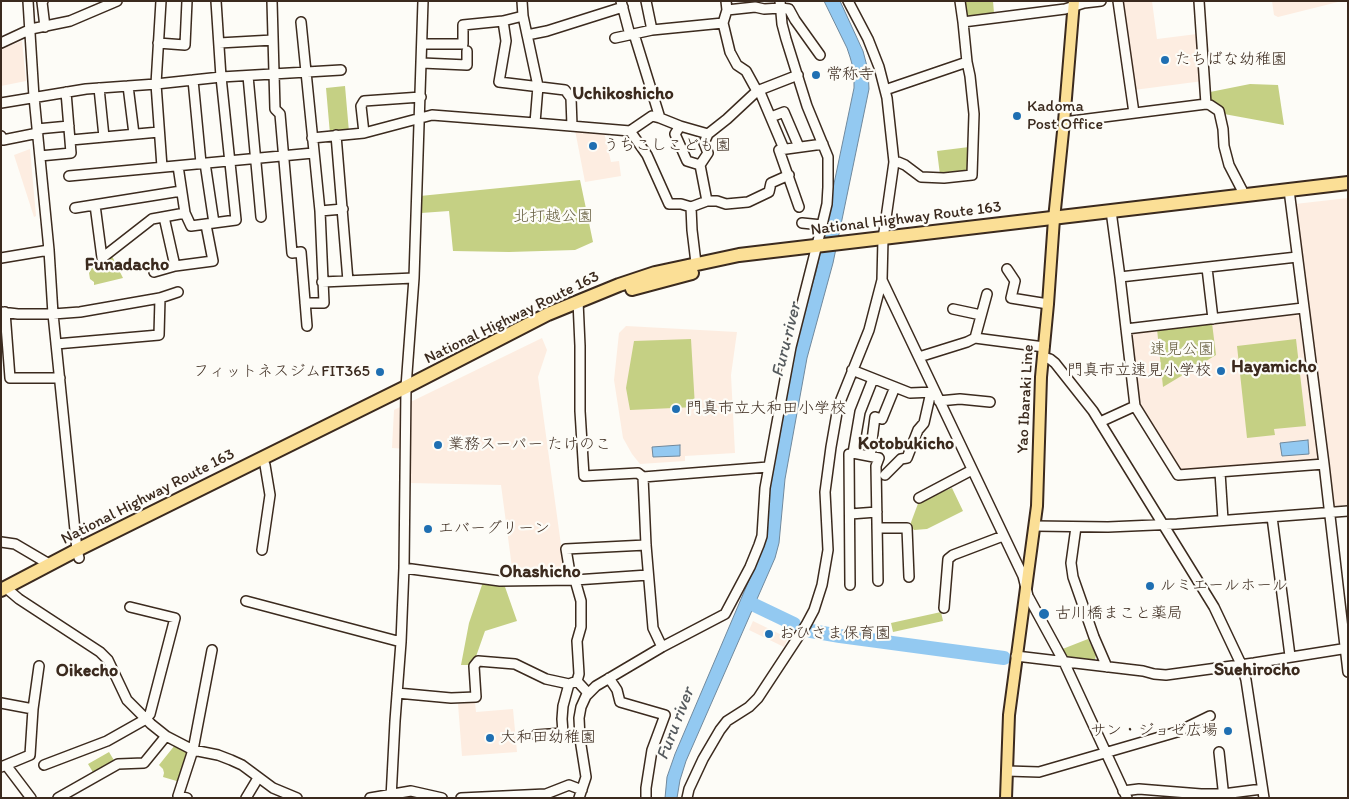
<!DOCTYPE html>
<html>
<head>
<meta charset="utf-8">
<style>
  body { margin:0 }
  #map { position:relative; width:1349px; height:799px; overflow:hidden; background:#fdfcf7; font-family:Itim,sans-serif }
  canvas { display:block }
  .frame { position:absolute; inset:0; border:2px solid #3b2a1e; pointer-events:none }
</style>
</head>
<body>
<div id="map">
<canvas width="1349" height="799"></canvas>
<div class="frame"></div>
</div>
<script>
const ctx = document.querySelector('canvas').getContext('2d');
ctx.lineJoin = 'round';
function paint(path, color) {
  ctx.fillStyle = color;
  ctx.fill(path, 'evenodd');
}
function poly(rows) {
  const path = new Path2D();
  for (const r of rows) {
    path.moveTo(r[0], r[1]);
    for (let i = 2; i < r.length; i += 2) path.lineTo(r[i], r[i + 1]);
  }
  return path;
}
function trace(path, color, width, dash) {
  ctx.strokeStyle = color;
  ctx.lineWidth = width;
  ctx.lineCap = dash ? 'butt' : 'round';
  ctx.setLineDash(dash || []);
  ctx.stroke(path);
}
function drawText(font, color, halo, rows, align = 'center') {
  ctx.font = font + ' Itim,"Klee One",sans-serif';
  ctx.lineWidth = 4.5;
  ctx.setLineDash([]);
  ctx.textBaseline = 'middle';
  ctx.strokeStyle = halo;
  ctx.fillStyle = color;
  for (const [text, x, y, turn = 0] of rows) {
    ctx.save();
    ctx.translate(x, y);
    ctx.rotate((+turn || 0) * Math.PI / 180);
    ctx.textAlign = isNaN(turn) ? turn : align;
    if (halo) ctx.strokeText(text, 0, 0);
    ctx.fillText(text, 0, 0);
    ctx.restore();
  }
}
paint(poly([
  [1123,1,1152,1,1157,39,1197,34,1203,81,1134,90,1121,5],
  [1272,1,1342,1,1278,17,1274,15],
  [22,41,26,81,1,86,1,49],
  [575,130,604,132,611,162,619,161,621,176,585,182],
  [30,149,36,216,34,217,14,155],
  [1348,198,1348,505,1333,506,1295,204],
  [1296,312,1299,316,1318,460,1182,470,1178,467,1140,408,1130,333],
  [626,326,737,332,731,375,735,453,685,456,685,461,640,464,632,454,623,438,614,380,619,333],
  [542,338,547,350,538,377,564,567,513,575,501,485,409,483,409,449,392,448,394,410],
  [753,621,788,638,784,647,749,630],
  [475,702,476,712,513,709,517,752,462,756,458,704]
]), '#fdede1');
paint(poly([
  [964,1,993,1,994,13,967,16],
  [1250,84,1278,85,1284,125,1224,114,1223,111,1211,100,1210,92],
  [345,86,349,132,330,134,326,88],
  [969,147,969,173,940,175,937,151],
  [580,180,593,242,575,250,509,252,453,251,449,211,421,213,420,196],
  [111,254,123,278,94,285,94,282,90,279,89,273,93,266],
  [1212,323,1216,355,1163,387,1157,329],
  [691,339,695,407,630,410,626,388,634,341],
  [1296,339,1306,426,1274,429,1275,435,1247,438,1237,346],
  [952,488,963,511,927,529,914,530,910,525,919,501],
  [483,582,504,584,517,621,485,631,473,665,461,665,469,623],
  [941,612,943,621,893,632,891,623],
  [1088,639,1096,655,1095,660,1091,660,1064,656,1060,650],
  [175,745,190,752,180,782,163,777,164,773,163,769,159,765],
  [109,752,115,762,94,774,88,764]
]), '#c5d084');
const water = poly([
  [824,1,840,1,863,51,868,70,869,89,833,263,807,358,785,479,779,543,775,558,686,761,680,780,677,798,665,798,667,777,675,754,764,545,769,488,792,357,802,319,816,272,823,241,822,241,854,88,854,71,850,57,847,48,824,1],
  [1308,440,1309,454,1282,456,1280,443,1308,440],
  [680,445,680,456,653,457,652,447,680,445]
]);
paint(water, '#93c9f1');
trace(water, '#70899d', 1);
trace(poly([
  [748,602,794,624],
  [811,631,840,636,1004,658]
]), '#93c9f1', 14);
const minor = poly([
  [28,1,34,97,49,250,53,314,77,550,79,558],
  [43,1,42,2,45,27],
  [161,1,156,84,162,167],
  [272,1,275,109,280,114,292,253,301,252,307,326],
  [522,1,523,16,538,86,535,123],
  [621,1,630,35],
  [646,1,652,30],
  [726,1,727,10,723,23,730,52,737,65,746,71,757,91],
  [960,1,963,22],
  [1118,1,1134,113],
  [727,10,755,7,764,9,781,8,789,9,795,20,820,55],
  [503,21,506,41,499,82,565,90,571,98,572,126],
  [301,22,320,211,324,303,305,303],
  [634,34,660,118],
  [527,35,547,31,623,7],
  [615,38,652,30,723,23],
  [1,43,31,29,70,21,117,1],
  [158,43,185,45,187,1],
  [219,43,273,40],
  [422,44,463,44,463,25,503,21,523,16],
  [422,63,467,65,467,51],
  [248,76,261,217],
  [193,80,201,163],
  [128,86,134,134],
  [99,88,104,137],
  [759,90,784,149],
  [885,90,967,62,963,22,1065,9,1084,3,1101,1],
  [1,103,86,89,156,84,221,77,341,70],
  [1206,104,1210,105,1219,111,1223,129,1224,146,1229,165,1242,190,1243,196],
  [771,117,784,112,799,147],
  [1064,122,1206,104,1199,1],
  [680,126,675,134,687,161,700,165],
  [37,129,69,126],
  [630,131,647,155,669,204,681,204,691,207,707,201,717,201,726,204,748,202,769,192,771,183,789,175],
  [364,133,361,106,364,101,421,97],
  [336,135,348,281],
  [1,136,3,140,38,133],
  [312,138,364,133,432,115,535,123,630,131,652,116,660,118,680,126,708,134,727,119,757,91,798,75],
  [71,140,159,132],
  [40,156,71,153,66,92],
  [894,162,898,162,905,165,921,177,944,178,972,175,974,114,970,76,967,62],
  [205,163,214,223],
  [178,166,185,213,191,226,236,220,221,77,216,1],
  [69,176,313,153],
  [1289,190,1324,464,1348,672],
  [707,201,700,165,708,153,704,143,708,134],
  [95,205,102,258],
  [691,207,692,230,696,263],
  [799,207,779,150,823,144],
  [75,208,181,191],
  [320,211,343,209],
  [1111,211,1120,277,1135,406,1178,475,1324,464],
  [164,217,175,266],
  [802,223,822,225],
  [1,258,49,250],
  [102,258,152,219,185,213],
  [1207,268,1213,319],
  [1007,269,1015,281,1011,298,1048,304],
  [154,272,175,266,213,261,206,225],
  [1120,277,1297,257],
  [882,280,1023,576,1028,596,1064,662,1127,798],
  [322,282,414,278],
  [578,301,580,346,580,411,584,476,638,473,643,477,646,545,653,628,662,647],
  [953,309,981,315],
  [1,312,18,314,53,314,80,312,160,298,178,292],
  [5,312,10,378,60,378],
  [1126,329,1303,308],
  [975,338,987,294],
  [56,344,159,335,160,298],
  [919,357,967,342,975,338,1044,347],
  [1043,357,1050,359,1055,363,1093,411,1214,607,1241,664,1246,680,1264,798],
  [852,370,910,393,935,392],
  [939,401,960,399,990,402],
  [1100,422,1135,406],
  [853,453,860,412,873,379],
  [870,456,875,417,882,419,895,387],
  [1220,472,1223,520],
  [885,475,901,459,907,458,918,430,924,423,931,392],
  [643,477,768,467],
  [919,498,972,470],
  [850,514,877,512],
  [1272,517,1290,656],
  [1035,526,1108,527,1177,524,1348,511],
  [1076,527,1071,563,1073,577,1094,637,1107,667],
  [877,528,907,528,909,577],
  [1,542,15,544,49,564],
  [262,550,270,495,265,465],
  [404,568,500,581,575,580,648,575],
  [571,579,566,549,646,545],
  [575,580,581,601,581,627,577,641,579,674,577,681],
  [850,585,849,454,853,453,879,458,876,466,878,581],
  [6,588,19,599,100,652,108,660,127,700,151,724,166,736,193,750,218,755,231,760,242,765,273,788,297,798],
  [246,601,401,642],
  [944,608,948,559,953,555,1003,536],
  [1016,656,1143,671,1154,674,1166,675,1254,663,1348,648],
  [609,678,617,690,620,702,665,715,652,750,646,788,646,798],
  [397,693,451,698,476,697,474,666,478,661,515,664,546,679,569,684,577,681,588,693],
  [1,703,33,709],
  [536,735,563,733,562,719,563,706,569,684],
  [1219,752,1224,798],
  [6,765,31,798],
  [44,765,107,741,146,719,150,714,175,618,130,607],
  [1,767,30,755,33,709,39,666],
  [1007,771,1039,772,1177,732,1210,716],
  [1123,791,1139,789,1201,794,1223,794,1262,789],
  [58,798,118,764,144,763,166,736],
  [187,798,178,796,193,750,212,650],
  [246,798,258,778],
  [370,798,411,791,442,798],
  [391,798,395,721,401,642,404,568,406,387,414,278,423,1],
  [461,798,546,794,569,785,582,790],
  [579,798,586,777,580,739,579,718,581,707,586,696,596,686,662,647,725,614,750,567,759,545,762,536,765,488,780,406,791,347,822,225,827,204,828,187,828,157,807,106,786,39,782,24,780,1],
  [687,798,689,789,703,759,720,730,727,721,749,707,758,698,806,625,814,610,822,585,828,550,825,492,831,447,838,407,869,330,882,280,883,239,894,162,887,98,879,67,868,39,848,1]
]);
const major = poly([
  [1006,798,1009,715,1037,506,1041,377,1048,304,1054,219,1064,122,1074,1]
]);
const highway = poly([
  [632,289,692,273],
  [1,590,77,550,406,387,548,314,619,285,655,273,739,255,1348,183]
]);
trace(minor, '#3b2a1e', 12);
trace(major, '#3b2a1e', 14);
trace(highway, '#3b2a1e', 16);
trace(minor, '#fdfcf7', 9);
trace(major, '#fbdf96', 10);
trace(highway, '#fbdf96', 12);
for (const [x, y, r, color] of [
  [1165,60,5,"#1f6fb2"],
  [816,75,5,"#1f6fb2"],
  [1017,116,5,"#1f6fb2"],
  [593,146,5,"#1f6fb2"],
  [1221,371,5,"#1f6fb2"],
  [380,372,5,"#1f6fb2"],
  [676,409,5,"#1f6fb2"],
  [438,445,5,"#1f6fb2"],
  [428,529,5,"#1f6fb2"],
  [1150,586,5,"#1f6fb2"],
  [1044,614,6,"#1f6fb2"],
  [769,634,5,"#1f6fb2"],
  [1228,731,5,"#1f6fb2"],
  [490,738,5,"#1f6fb2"]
]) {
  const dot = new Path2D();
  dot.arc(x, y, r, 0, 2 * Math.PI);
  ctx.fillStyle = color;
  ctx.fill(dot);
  trace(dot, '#fdfcf7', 2);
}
drawText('16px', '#3b2a1e', '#fdfcf7', [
  ["たちばな幼稚園",1175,60],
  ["常称寺",826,75],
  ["Kadoma",1027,107],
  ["Post Office",1027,125],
  ["うちこしこども園",603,146],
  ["門真市立速見小学校",1211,371,"right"],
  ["フィットネスジムFIT365",370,372,"right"],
  ["門真市立大和田小学校",686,409],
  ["業務スーパー たけのこ",448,445],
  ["エバーグリーン",438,529],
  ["ルミエールホール",1160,586],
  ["古川橋まこと薬局",1055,614],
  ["おひさま保育園",779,634],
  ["サン・ジョゼ広場",1218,731,"right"],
  ["大和田幼稚園",500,738]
], 'left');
drawText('16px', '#645c3d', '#fdfcf7', [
  ["北打越公園",553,217],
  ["速見公園",1182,350]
]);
drawText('16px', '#3b2a1e', '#fdfcf7', [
  ["National Highway Route 163",906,219,-7],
  ["National Highway Route 163",512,318,-26],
  ["Yao Ibaraki Line",1026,399,-87],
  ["National Highway Route 163",148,497,-27]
]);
drawText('bold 18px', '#3b2a1e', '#fdfcf7', [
  ["Uchikoshicho",623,94],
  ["Funadacho",127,265],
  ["Hayamicho",1274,367],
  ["Kotobukicho",906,444],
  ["Ohashicho",540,572],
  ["Suehirocho",1257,670],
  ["Oikecho",87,671]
]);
drawText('italic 18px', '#555a5d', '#fdfcf7', [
  ["Furu river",787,340,-76],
  ["Furu river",676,724,-69]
]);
</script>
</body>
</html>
